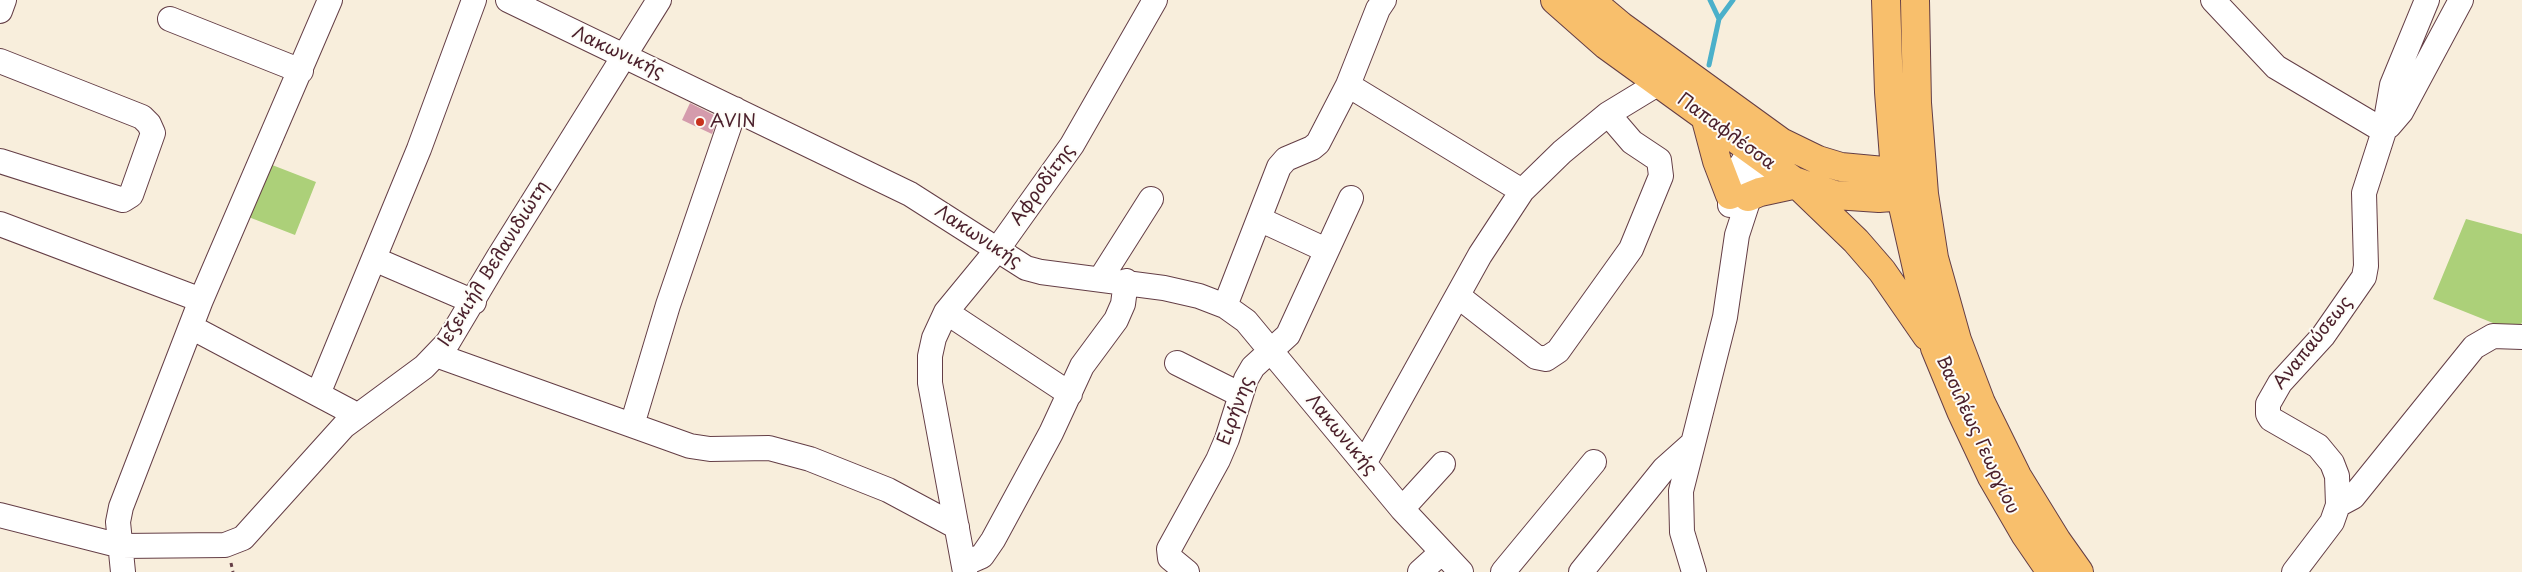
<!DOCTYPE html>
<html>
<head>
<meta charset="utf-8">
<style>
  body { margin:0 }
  canvas { display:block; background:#f8eedc }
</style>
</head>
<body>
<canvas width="2522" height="572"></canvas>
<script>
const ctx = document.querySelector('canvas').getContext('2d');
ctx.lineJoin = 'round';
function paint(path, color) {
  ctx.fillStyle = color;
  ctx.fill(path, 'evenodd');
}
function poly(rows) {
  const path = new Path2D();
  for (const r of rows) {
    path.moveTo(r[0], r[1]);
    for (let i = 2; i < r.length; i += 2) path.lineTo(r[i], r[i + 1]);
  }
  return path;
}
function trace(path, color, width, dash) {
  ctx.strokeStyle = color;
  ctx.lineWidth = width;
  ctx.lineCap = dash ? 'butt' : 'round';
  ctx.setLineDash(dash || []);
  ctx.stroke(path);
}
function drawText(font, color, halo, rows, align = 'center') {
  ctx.font = font + ' "Playpen Sans",sans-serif';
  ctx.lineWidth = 4;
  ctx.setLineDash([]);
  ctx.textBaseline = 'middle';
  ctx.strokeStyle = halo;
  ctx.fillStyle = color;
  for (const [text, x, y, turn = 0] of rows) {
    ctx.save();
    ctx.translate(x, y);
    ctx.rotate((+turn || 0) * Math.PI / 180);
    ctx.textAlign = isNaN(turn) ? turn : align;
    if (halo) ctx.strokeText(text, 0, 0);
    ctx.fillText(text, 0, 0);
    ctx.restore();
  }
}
paint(poly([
  [267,163,316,182,295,235,246,216],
  [2466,219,2522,234,2522,322,2518,333,2433,299]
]), '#acd079');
trace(poly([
  [1710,0,1719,19],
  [1709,65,1719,19,1733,0]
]), '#4bb0ca', 5);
paint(poly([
  [690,103,718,117,712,134,682,120]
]), '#d49bac');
const minor = poly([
  [508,0,910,194,1026,268,1041,272,1164,288,1199,296,1225,306,1246,321,1402,509,1461,572],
  [2213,0,2276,67,2384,131],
  [0,11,4,0],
  [170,19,301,71],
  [0,61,142,117,149,124,153,133,131,195,123,200,0,161],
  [1348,85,1522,191],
  [2389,126,2401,112,2461,0],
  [1730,205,1730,190,1737,171,1761,134],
  [1259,219,1326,250],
  [0,224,201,300],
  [374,259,474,302],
  [1101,278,1151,199],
  [1458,296,1536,357,1546,359,1558,351,1631,249,1661,176,1659,160,1632,142,1608,114],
  [1225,306,1279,167,1286,159,1312,148,1318,143,1348,85,1378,9,1384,0],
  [946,312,1070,394],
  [191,327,357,415],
  [436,355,690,446,710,449,769,448,810,459,888,490,957,527],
  [1177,363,1239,394],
  [318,394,419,149,474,0],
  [632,425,668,305,735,109],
  [1365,462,1480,255,1522,191,1562,152,1608,114,1659,83],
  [2338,505,2353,497,2474,347,2493,336,2522,337],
  [1402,509,1443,464],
  [0,515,121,546,225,545,243,538,344,426,424,367,448,342,498,258,659,0],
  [964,564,982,556,993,540,1051,433,1082,366,1116,320,1123,304,1126,281],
  [123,572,118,522,121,507,201,300,330,0],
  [965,572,930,383,930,356,934,338,946,312,997,250,1072,145,1155,0],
  [1187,572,1170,558,1169,549,1218,460,1227,439,1246,379,1253,367,1288,335,1351,198],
  [1420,572,1441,553],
  [1503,572,1594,462],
  [1581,572,1664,469,1692,444],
  [1694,572,1682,532,1681,491,1725,317,1737,235,1753,186,1778,146],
  [2294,572,2332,522,2338,505,2337,476,2332,463,2318,446,2271,419,2268,414,2268,404,2280,383,2323,336,2364,277,2366,266,2364,193,2384,131,2392,85,2427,0]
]);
const major = poly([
  [1555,0,1606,45,1794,181,1835,195,1879,198,1917,195],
  [1590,0,1621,26,1781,142,1818,160,1841,167,1884,171,1912,170],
  [1886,0,1889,92,1895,171,1935,348,1961,411,1992,477,2025,534,2051,572],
  [1915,0,1917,103,1924,194,1934,258,1957,340,1981,403,2017,476,2057,541,2079,572],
  [1705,116,1717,161,1730,195],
  [1802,189,1856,241,1882,271,1927,336],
  [1748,197,1760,192,1797,184]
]);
trace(minor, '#643e46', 26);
trace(major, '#643e46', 30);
trace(poly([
  [231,563,233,572]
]), '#643e46', 3, [4, 4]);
trace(minor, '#fff', 24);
trace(major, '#f8bf6c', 28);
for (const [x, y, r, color] of [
  [700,122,5,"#c8321e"]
]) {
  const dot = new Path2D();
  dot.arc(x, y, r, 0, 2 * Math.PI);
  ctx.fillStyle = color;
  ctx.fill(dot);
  trace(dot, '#fdfcf7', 2);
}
drawText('18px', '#4a1f2b', '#fdfcf7', [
  ["Λακωνικής",618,53,25],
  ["Παπαφλέσσα",1726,132,36],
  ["Αφροδίτης",1043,185,-54],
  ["Λακωνικής",978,237,33],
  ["Ιεζεκιήλ Βελανιδιώτη",494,264,-58],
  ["Αναπαύσεως",2313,343,-51],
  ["Ειρήνης",1236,411,-70],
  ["Λακωνικής",1341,435,50],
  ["Βασιλέως Γεωργίου",1977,435,65]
]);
drawText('18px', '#4a1f2b', '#fdfcf7', [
  ["AVIN",710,122]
], 'left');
</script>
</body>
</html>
